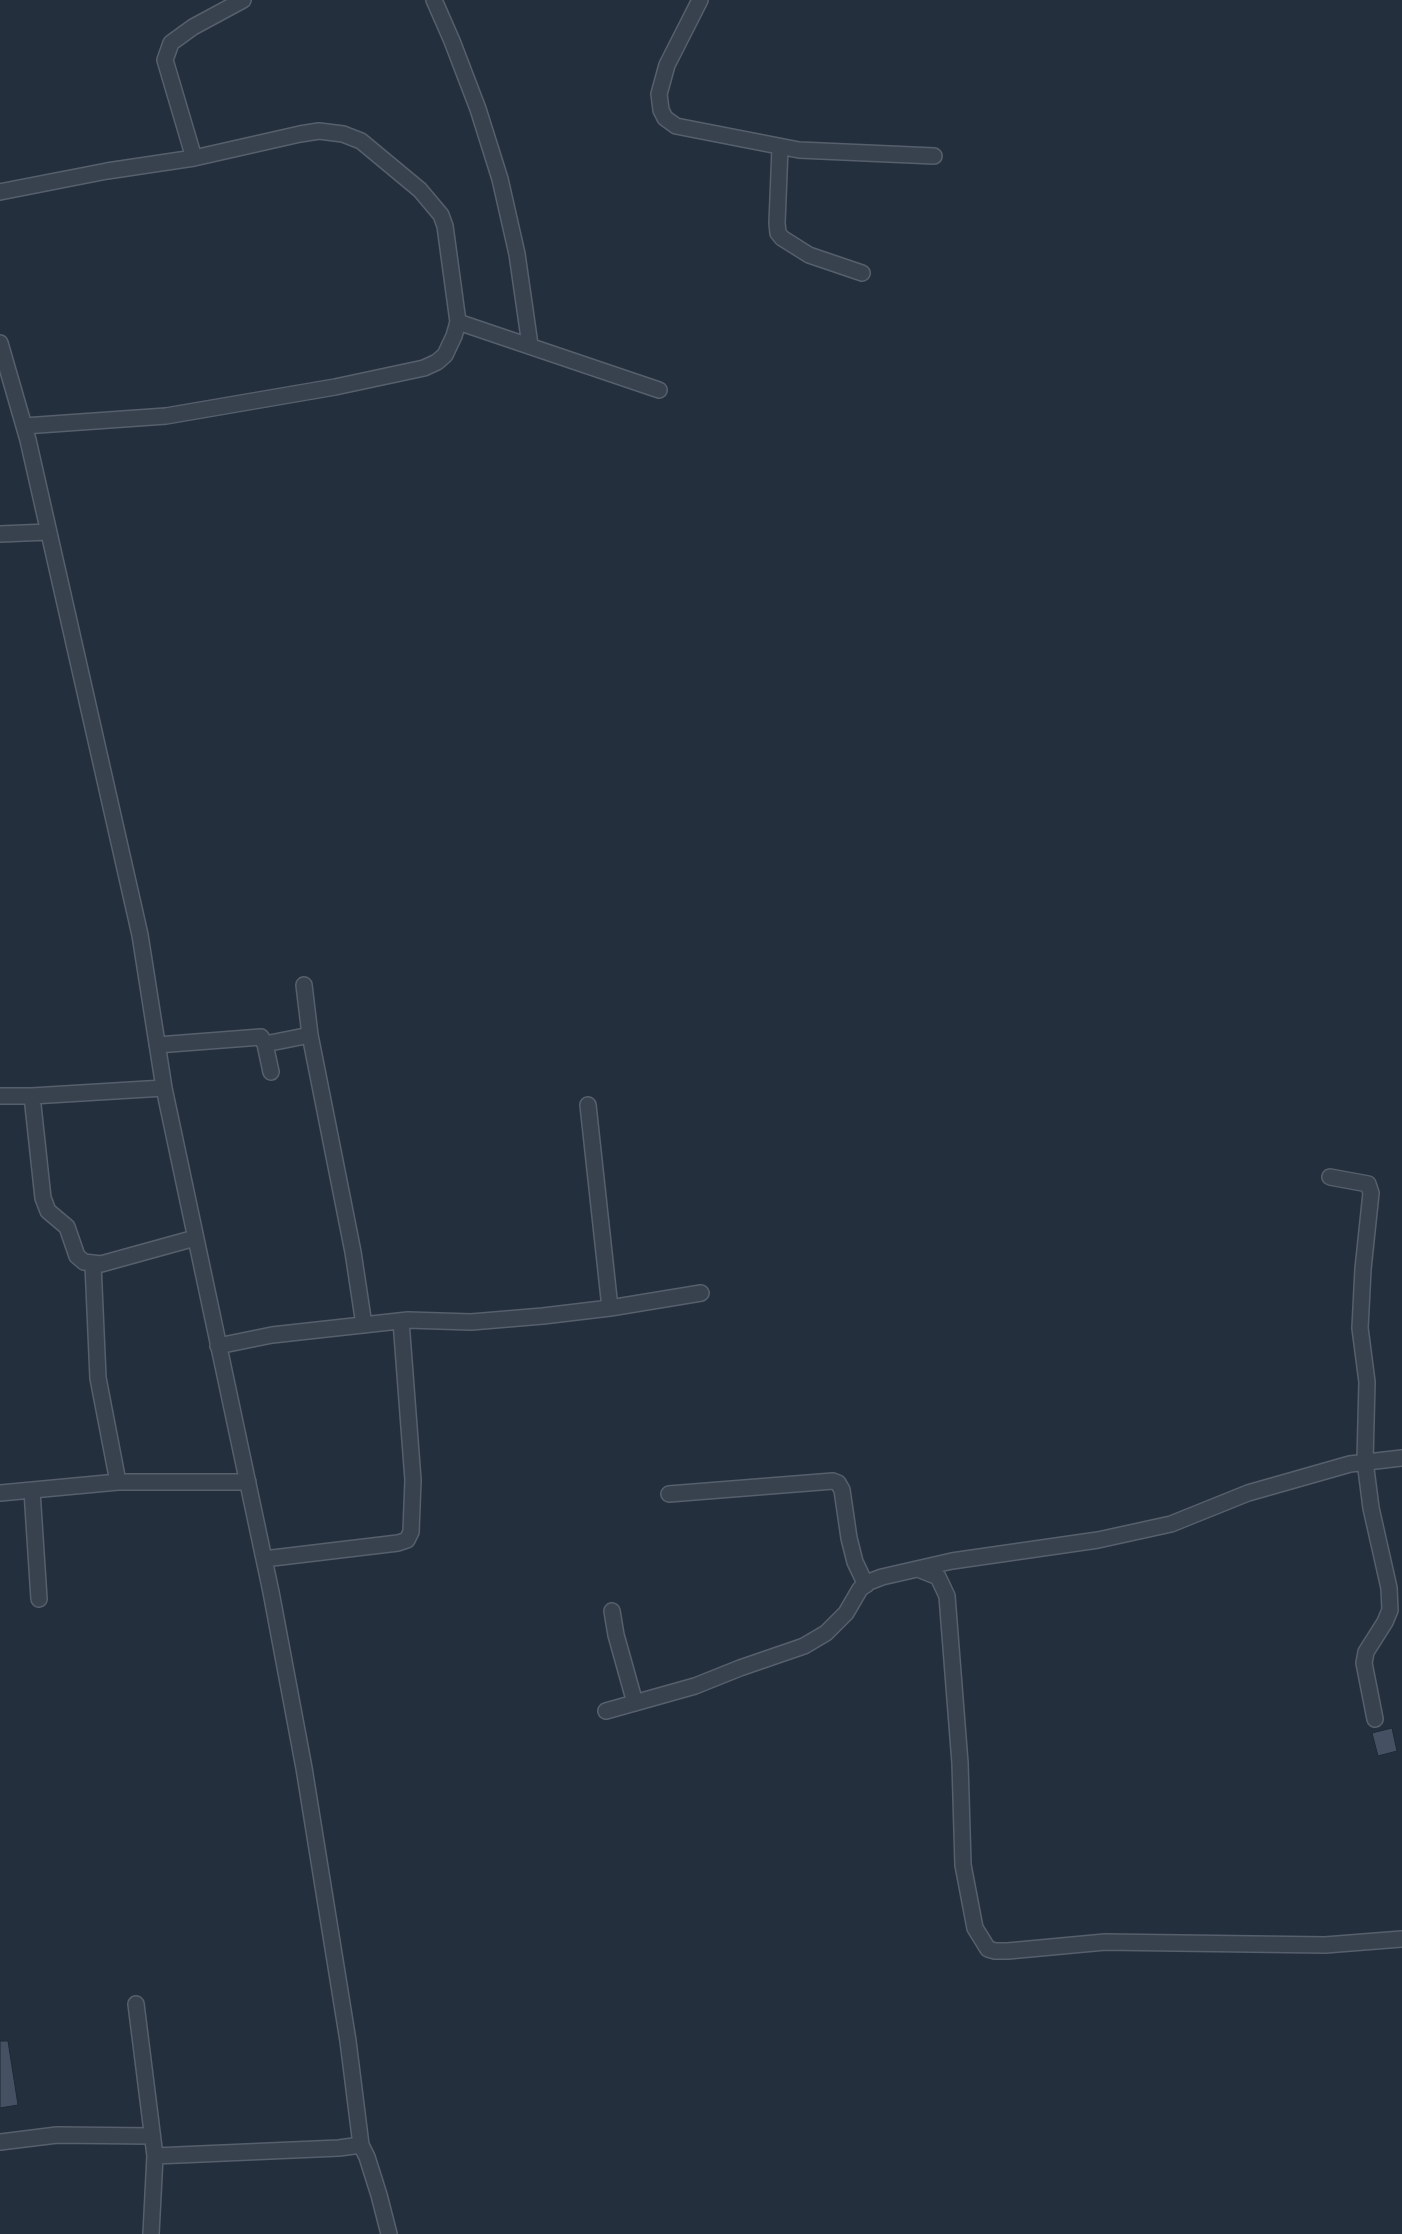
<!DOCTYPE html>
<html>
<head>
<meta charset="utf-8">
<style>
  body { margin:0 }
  canvas { display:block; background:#242f3e }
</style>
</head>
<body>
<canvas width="1402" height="2234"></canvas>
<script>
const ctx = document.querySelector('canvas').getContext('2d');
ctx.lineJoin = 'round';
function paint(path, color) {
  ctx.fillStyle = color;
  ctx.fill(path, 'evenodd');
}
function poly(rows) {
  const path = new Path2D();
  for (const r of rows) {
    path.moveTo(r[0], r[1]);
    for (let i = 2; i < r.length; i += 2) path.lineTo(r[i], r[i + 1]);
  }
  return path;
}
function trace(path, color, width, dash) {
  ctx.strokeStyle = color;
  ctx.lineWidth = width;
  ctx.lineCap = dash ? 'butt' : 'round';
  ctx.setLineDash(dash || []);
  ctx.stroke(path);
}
const building = poly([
  [1392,1728,1397,1751,1378,1756,1372,1733,1392,1728],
  [0,2041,8,2041,18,2105,0,2108,0,2041]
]);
paint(building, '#455162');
trace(building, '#1f2835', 1);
const minor = poly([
  [434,0,452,41,478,109,500,179,517,254,530,345],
  [700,0,667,65,659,94,661,110,665,118,676,126,799,150,934,156],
  [780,148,777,223,778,233,782,238,809,255,862,273],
  [194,158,165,60,171,43,193,27,243,0],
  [0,192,107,171,194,158,300,134,319,131,343,134,361,141,420,190,441,215,445,226,458,322,454,336,445,355,437,362,424,368,335,387,166,416,24,426],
  [458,322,659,390],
  [0,343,28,440,140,935,164,1088,271,1592,304,1768,348,2041,361,2145],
  [0,534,48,532],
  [304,985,310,1035],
  [265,1044,310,1035,353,1252,364,1325],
  [157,1045,261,1037,265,1044,271,1072],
  [0,1096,32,1096,164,1088],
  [32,1096,43,1198,48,1211,67,1227,77,1256,84,1262,101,1264,195,1238],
  [588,1105,610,1308],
  [1330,1177,1368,1184,1371,1193,1363,1269,1360,1328,1367,1382,1365,1461,1371,1508,1389,1588,1390,1610,1385,1622,1366,1652,1364,1663,1375,1719],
  [93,1264,98,1378,118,1482],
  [218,1346,272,1335,408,1320,471,1322,543,1316,610,1308,701,1293],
  [32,1491,39,1599],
  [0,1493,118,1482,248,1482],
  [669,1494,833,1481,838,1483,842,1490,849,1538,855,1562,866,1585],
  [264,1559,398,1543,407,1540,411,1532,413,1480,401,1321],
  [918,1569,938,1577,947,1596,960,1763,963,1865,975,1928,988,1949,995,1951,1008,1951,1105,1942,1325,1945,1402,1939],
  [612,1611,616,1635,635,1703],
  [606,1711,695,1686,740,1668,804,1646,826,1633,846,1613,860,1589,869,1582,882,1577,952,1561,1098,1540,1171,1524,1248,1493,1350,1464,1402,1458],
  [136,2004,155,2156,339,2148,361,2145,367,2157,379,2195,389,2234],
  [0,2142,57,2135,152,2136],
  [151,2234,155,2156]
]);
trace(minor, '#565f6c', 18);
trace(minor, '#38414e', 15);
</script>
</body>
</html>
